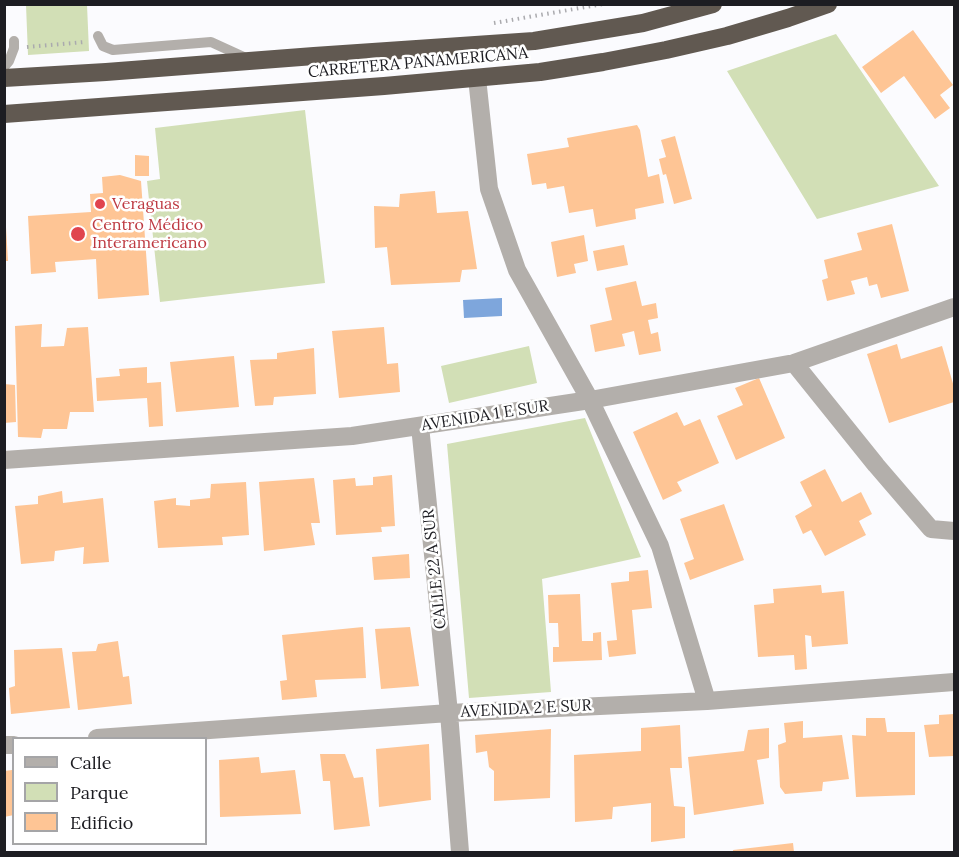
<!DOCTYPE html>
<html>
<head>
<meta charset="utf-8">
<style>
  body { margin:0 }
  #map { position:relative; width:959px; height:857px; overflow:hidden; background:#fbfbfe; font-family:Lora,serif }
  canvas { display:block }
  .frame { position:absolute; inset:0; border:6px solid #1d1d22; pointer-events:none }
  .legend { position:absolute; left:12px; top:737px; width:195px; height:108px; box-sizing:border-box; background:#fff; border:2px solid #a5a5a7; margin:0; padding:8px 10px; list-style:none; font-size:18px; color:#1d1d22 }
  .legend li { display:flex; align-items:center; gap:12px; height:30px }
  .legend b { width:30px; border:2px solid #a5a5a7 }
</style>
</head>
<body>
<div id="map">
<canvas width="959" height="857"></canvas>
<div class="frame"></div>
<ul class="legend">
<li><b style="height:8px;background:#b3afab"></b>Calle</li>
<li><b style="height:16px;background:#d2dfb6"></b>Parque</li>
<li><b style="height:16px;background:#fec595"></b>Edificio</li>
</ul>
</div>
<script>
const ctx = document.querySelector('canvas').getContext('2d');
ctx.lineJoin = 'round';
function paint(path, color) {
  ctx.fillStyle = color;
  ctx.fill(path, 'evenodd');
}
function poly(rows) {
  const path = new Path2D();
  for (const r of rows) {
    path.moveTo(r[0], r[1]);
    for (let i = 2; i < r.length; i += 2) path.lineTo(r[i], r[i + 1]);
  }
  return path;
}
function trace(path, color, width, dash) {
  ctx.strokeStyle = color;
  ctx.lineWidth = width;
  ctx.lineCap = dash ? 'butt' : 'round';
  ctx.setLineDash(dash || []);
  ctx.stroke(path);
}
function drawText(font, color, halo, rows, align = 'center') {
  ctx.font = font + ' Lora,serif';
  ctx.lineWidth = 5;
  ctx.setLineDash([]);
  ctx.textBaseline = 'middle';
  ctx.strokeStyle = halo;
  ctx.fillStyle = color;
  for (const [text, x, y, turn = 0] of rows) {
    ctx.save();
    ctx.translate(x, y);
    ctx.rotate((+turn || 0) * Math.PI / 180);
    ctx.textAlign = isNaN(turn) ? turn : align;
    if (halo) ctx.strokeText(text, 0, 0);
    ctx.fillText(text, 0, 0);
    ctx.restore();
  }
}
paint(poly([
  [26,5,87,5,89,51,28,55],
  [836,34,939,186,817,219,727,71],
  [305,110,325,283,160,302,147,181,160,179,155,128],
  [529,346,537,383,449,403,441,366],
  [585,418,641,557,542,579,551,692,469,698,447,444]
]), '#d2dfb6');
paint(poly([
  [502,298,502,316,464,318,463,300]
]), '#7ea6dc');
paint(poly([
  [913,30,953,85,940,95,950,108,935,119,904,76,881,93,862,67],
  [637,125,640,130,648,177,659,174,664,203,635,209,636,219,596,227,593,209,569,213,564,186,547,189,546,183,532,185,527,154,569,147,567,138],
  [675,136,692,199,674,204,666,174,663,175,659,159,666,157,661,140],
  [135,155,149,156,149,176,135,176],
  [120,175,141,181,149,295,98,299,96,259,55,262,56,272,31,274,28,216,91,212,90,194,103,193,102,177],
  [435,191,437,213,468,211,477,269,462,270,460,282,391,285,387,247,375,248,374,206,399,207,400,194],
  [892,224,909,291,881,298,877,284,869,286,867,277,851,281,855,294,827,301,822,280,828,278,824,260,862,250,857,233],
  [4,227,6,227,8,261,4,261],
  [584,235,588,261,574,264,576,273,557,277,551,242],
  [624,245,628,265,597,271,593,251],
  [636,281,642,306,656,303,658,318,648,320,651,334,658,332,661,351,639,355,634,331,622,334,625,346,595,352,590,325,612,320,605,288],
  [42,324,41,347,64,346,67,328,88,327,94,412,70,412,67,429,43,429,41,438,18,437,15,326],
  [384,327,387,364,398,363,400,392,339,398,332,331],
  [897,344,901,359,942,346,954,387,954,402,889,423,867,354],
  [314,348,316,394,274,397,273,405,255,406,250,360,277,359,277,353],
  [234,356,239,407,176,412,170,362],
  [147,367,147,383,161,382,163,426,149,427,147,398,97,401,96,378,120,376,119,369],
  [759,378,785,438,736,460,717,416,743,405,735,388],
  [4,384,15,385,16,422,4,423],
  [677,412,684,426,700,419,719,463,677,482,682,491,663,500,633,432],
  [825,469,842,502,861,492,872,514,859,521,866,535,825,556,811,530,803,534,795,516,812,506,800,482],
  [392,475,395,526,381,527,382,532,336,535,333,480,355,478,356,486,373,485,373,477],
  [314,478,320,523,311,523,315,545,264,551,259,482],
  [246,482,249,535,222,537,223,545,158,548,154,501,176,498,176,505,190,506,190,500,210,498,211,484],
  [62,491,63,503,103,498,109,562,83,564,84,547,55,551,54,561,21,564,15,506,38,504,38,496],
  [724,504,744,560,690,580,684,563,694,559,680,519],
  [409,554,410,578,374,580,372,557],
  [648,570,652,608,632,610,636,654,609,657,607,641,617,640,611,583,629,581,629,572],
  [821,585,822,593,844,591,848,644,812,647,811,636,805,635,807,669,795,670,794,655,758,657,754,605,774,603,773,589],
  [580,594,582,641,593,641,593,633,601,632,602,660,553,662,553,647,559,647,558,623,549,623,548,595],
  [363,627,366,678,315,680,317,697,282,700,280,681,287,680,282,635],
  [410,627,419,686,381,689,375,629],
  [118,641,123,677,129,676,132,704,78,710,72,652,96,651,98,644],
  [62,648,70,708,11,714,9,688,15,686,14,650],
  [954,714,954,756,929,757,924,725,939,724,939,715],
  [866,718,885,718,887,732,915,732,915,795,856,797,852,735,866,736],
  [803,721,803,738,842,735,849,779,823,782,822,791,785,794,780,787,778,745,786,742,784,723],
  [680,725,682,768,670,768,674,806,685,807,685,838,651,842,651,803,613,807,612,819,575,822,574,755,641,751,641,728],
  [769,728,769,758,757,760,764,804,694,815,688,757,744,751,748,730],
  [551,729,550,798,494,801,494,771,489,767,487,751,476,753,475,735],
  [429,744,431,800,379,807,376,749],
  [320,754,345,754,354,778,363,777,370,826,334,830,330,781,323,781],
  [259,757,261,773,295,770,301,814,220,817,219,760],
  [12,770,14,815,4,817,4,771],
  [793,843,794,852,733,852,733,850]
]), '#fec595');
trace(poly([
  [494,23,603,4],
  [27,47,85,42]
]), '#aaaaae', 4, [1.5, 4.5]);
trace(poly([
  [98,36,103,46,113,50,211,42,246,58],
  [4,67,9,61,14,48,14,41]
]), '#b3afab', 10);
trace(poly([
  [477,78,489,189,517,270,590,400,660,546,707,701],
  [794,363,876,465,931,529,954,531],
  [420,426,449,713,460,852],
  [4,460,352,436,590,400,794,363,954,307],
  [97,738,449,713,707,701,954,682],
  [4,745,14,745]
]), '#b3afab', 18);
trace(poly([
  [4,78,106,72,314,56,534,41,643,23,713,4],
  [4,114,384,86,540,72,603,62,666,50,727,36,788,18,828,4]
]), '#615951', 18);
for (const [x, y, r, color] of [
  [100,204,6,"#e0444e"],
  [78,234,8,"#e0444e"]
]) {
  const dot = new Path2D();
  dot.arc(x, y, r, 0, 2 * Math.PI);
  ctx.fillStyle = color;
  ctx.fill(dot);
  trace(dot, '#fff', 2);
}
drawText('16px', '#1d1d22', '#fff', [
  ["CARRETERA PANAMERICANA",418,63,-5],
  ["AVENIDA 1 E SUR",485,416,-9],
  ["CALLE 22 A SUR",435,569,-96],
  ["AVENIDA 2 E SUR",526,709,-3]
]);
drawText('16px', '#be3a42', '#fff', [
  ["Veraguas",112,204],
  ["Centro Médico",92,225],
  ["Interamericano",92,243]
], 'left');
</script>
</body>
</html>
